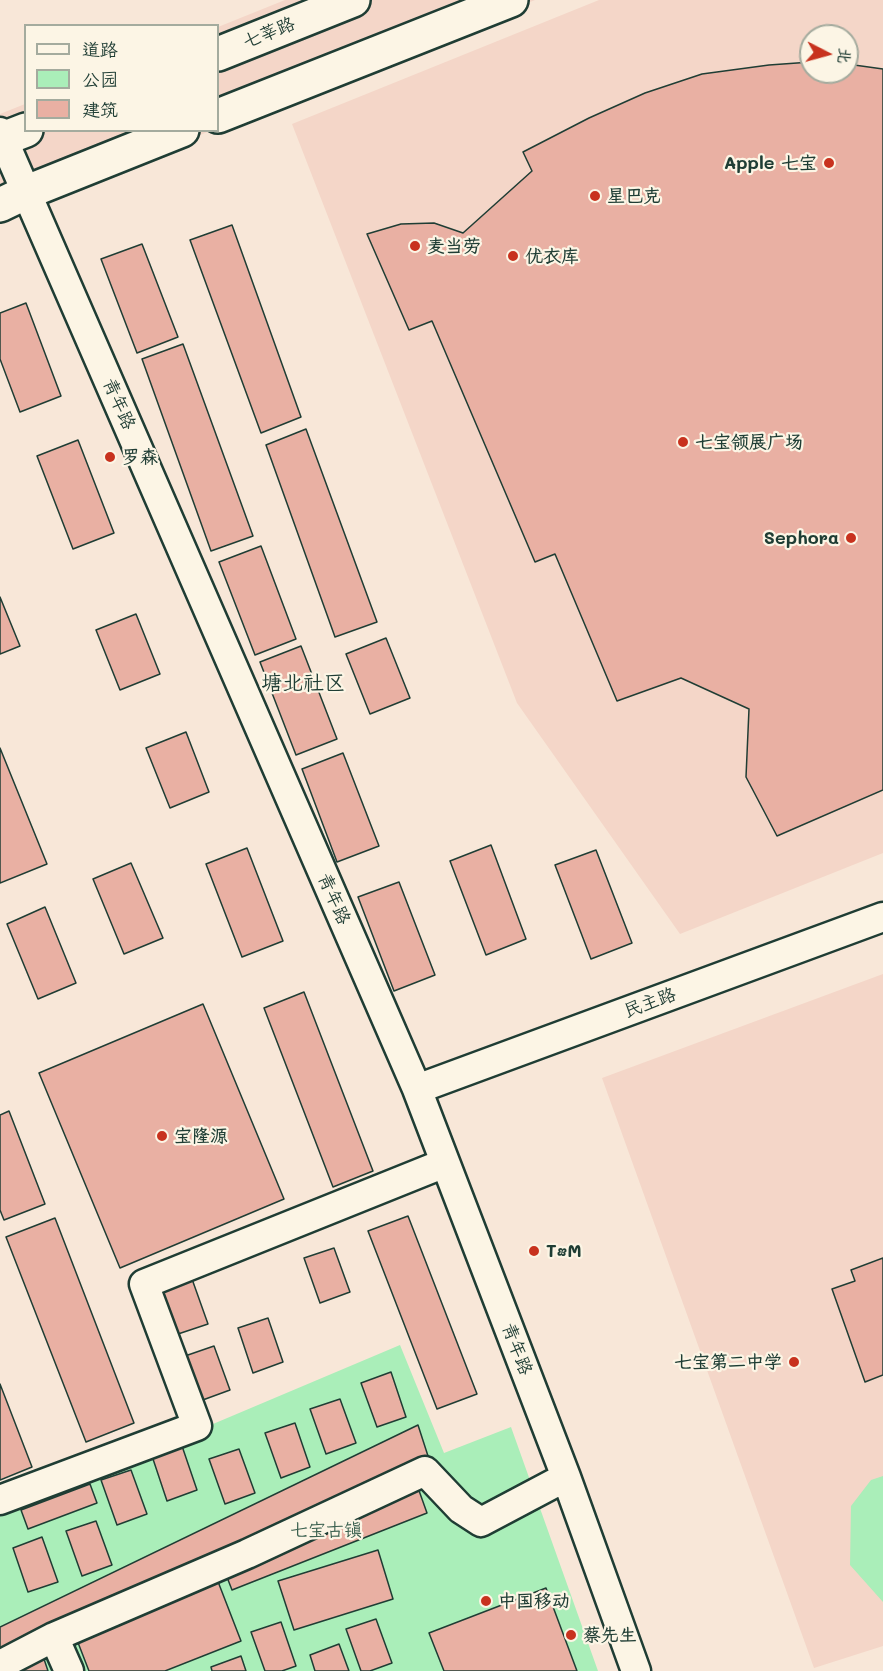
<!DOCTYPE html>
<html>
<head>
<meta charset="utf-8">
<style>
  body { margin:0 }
  #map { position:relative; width:883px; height:1671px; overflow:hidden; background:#f8e7d8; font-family:Mali,"LXGW WenKai TC",sans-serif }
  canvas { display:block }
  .legend { position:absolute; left:24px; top:24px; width:195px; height:108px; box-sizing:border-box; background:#fcf5e5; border:2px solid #a4ab9e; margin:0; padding:8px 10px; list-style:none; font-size:18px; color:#1f3d34 }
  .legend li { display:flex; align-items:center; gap:12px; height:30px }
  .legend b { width:30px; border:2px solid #a4ab9e }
  .north { position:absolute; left:799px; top:24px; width:60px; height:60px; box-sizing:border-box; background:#fcf5e5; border:2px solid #a4ab9e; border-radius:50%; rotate:96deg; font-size:16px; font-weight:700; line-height:24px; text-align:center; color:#1f3d34 }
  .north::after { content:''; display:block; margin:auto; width:21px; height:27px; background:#c8321e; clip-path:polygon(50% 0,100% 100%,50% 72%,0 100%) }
</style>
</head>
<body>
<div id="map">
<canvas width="883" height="1671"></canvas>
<ul class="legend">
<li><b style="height:8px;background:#fcf5e5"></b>道路</li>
<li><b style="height:16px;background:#aaeeb9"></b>公园</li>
<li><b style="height:16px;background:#e9b0a3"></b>建筑</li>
</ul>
<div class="north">北</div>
</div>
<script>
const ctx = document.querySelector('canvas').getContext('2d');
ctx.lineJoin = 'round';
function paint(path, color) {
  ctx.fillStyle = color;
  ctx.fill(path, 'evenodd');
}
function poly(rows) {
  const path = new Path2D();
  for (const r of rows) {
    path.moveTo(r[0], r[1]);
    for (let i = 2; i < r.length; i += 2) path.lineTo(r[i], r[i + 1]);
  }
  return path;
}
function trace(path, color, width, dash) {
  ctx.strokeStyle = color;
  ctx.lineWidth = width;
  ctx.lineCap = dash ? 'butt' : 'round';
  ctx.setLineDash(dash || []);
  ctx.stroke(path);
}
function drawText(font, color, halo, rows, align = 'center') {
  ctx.font = font + ' Mali,"LXGW WenKai TC",sans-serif';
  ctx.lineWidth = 4.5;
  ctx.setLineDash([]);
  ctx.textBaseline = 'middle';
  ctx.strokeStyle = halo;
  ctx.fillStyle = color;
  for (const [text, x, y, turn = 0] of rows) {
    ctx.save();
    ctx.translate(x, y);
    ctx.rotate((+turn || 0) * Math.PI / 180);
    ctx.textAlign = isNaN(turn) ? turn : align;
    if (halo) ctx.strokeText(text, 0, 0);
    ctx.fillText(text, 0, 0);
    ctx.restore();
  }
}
paint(poly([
  [285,0,535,0,218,127,218,27],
  [599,0,883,0,883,853,680,934,517,703,292,124],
  [811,36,847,36,847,72,811,72],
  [25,104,26,130,210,131,9,211,0,189,0,114],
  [883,974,883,1646,814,1668,602,1078]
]), '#f4d6c8');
paint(poly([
  [400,1345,444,1453,511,1427,598,1671,0,1671,0,1514],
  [883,1476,883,1602,850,1565,851,1506,871,1480]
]), '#aaeeb9');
const building = poly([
  [811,62,811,72,847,72,847,64,883,69,883,790,777,836,746,777,749,709,681,678,617,701,555,554,535,562,432,321,409,330,367,234,401,224,434,223,463,233,532,171,523,152,589,118,645,93,702,74,769,65,811,62],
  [232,225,301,417,261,433,190,240,232,225],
  [142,244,178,337,137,353,101,259,142,244],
  [26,303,61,396,20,412,0,359,0,313,26,303],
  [183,344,253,536,211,551,142,359,183,344],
  [306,429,377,622,335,637,266,445,306,429],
  [78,440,114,533,73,549,37,456,78,440],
  [261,546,296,639,255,655,219,562,261,546],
  [0,597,20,646,0,654,0,597],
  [136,614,160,674,120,690,96,630,136,614],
  [386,638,410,698,370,714,346,654,386,638],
  [301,646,337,739,296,755,260,662,301,646],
  [186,732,209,792,170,808,146,748,186,732],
  [0,748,47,864,0,883,0,748],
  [343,753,379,846,337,862,302,769,343,753],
  [491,845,526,939,486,955,450,861,491,845],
  [247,848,283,941,242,957,206,864,247,848],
  [596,850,632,943,591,959,555,865,596,850],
  [131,863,163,938,124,954,93,879,131,863],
  [399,882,435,975,394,991,358,897,399,882],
  [45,907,76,983,38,999,7,924,45,907],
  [304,992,373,1171,333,1187,264,1008,304,992],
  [203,1004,284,1199,120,1268,39,1073,203,1004],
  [9,1111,45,1204,4,1220,0,1210,0,1115,9,1111],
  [408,1216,477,1394,437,1409,368,1231,408,1216],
  [55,1218,134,1423,86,1442,6,1237,55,1218],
  [334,1248,350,1292,320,1303,304,1258,334,1248],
  [883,1258,883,1375,865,1382,832,1289,855,1281,851,1270,883,1258],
  [192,1279,208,1324,178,1334,162,1290,192,1279],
  [268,1318,283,1362,253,1373,238,1328,268,1318],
  [214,1346,230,1390,200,1401,185,1356,214,1346],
  [391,1372,406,1417,377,1427,361,1383,391,1372],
  [0,1384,32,1467,0,1480,0,1384],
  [340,1399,356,1443,326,1454,310,1409,340,1399],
  [295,1423,310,1467,281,1478,265,1433,295,1423],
  [418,1425,428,1456,0,1658,0,1627,418,1425],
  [182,1446,197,1490,167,1501,152,1456,182,1446],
  [239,1449,255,1493,225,1504,209,1459,239,1449],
  [131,1470,147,1514,117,1525,101,1480,131,1470],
  [90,1484,97,1503,28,1529,21,1510,90,1484],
  [417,1485,427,1513,232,1590,225,1572,417,1485],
  [96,1521,112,1565,82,1576,66,1531,96,1521],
  [42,1537,58,1582,28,1592,13,1548,42,1537],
  [378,1550,393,1599,294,1630,278,1581,378,1550],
  [217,1579,241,1641,165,1671,89,1671,77,1640,217,1579],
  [546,1588,577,1671,444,1671,429,1633,546,1588],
  [376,1619,392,1663,370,1671,361,1671,346,1629,376,1619],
  [281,1622,296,1666,282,1671,265,1671,251,1632,281,1622],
  [339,1644,349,1671,315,1671,310,1655,339,1644],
  [241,1656,246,1671,212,1671,211,1667,241,1656],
  [44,1659,48,1671,19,1671,44,1659]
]);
paint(building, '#e9b0a3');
trace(building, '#1f3d34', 1.5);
const minor = poly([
  [0,132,417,1089,566,1477,636,1671],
  [417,1089,883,917],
  [0,1500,197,1426,144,1284,445,1163],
  [54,1637,69,1671],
  [0,1665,54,1637,247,1554,425,1471,461,1509,481,1522,566,1477]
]);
const major = poly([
  [218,54,353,0],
  [218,116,511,0],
  [0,140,26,130],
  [0,205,27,192,182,130]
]);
trace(minor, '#1f3d34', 33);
trace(major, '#1f3d34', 38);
trace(minor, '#fcf5e5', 28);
trace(major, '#fcf5e5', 33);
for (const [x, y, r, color] of [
  [829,163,6,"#c8321e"],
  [595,196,6,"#c8321e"],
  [415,246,6,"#c8321e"],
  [513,256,6,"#c8321e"],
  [683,442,6,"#c8321e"],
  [110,457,6,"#c8321e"],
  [851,538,6,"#c8321e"],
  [162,1136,6,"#c8321e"],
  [534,1251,6,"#c8321e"],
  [794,1362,6,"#c8321e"],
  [486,1601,6,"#c8321e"],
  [571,1635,6,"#c8321e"]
]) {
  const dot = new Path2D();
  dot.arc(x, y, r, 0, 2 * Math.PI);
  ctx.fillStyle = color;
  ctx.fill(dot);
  trace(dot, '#fcf5e5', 2);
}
drawText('18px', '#1f3d34', '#fcf5e5', [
  ["七莘路",269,33,-22],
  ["青年路",119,404,66],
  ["青年路",334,899,66],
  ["民主路",650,1003,-20],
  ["青年路",517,1349,69]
]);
drawText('bold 18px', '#1f3d34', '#fcf5e5', [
  ["Apple 七宝",817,163,"right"],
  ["星巴克",607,196],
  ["麦当劳",427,246],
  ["优衣库",525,256],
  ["七宝领展广场",695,442],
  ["罗森",122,457],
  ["Sephora",839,538,"right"],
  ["宝隆源",174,1136],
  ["T•M",546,1251],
  ["七宝第二中学",782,1362,"right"],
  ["中国移动",498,1601],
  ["蔡先生",583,1635]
], 'left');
drawText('18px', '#3b604f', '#fcf5e5', [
  ["七宝古镇",326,1530]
]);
drawText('21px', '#1f3d34', '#fcf5e5', [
  ["塘北社区",303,684]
]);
</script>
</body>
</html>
